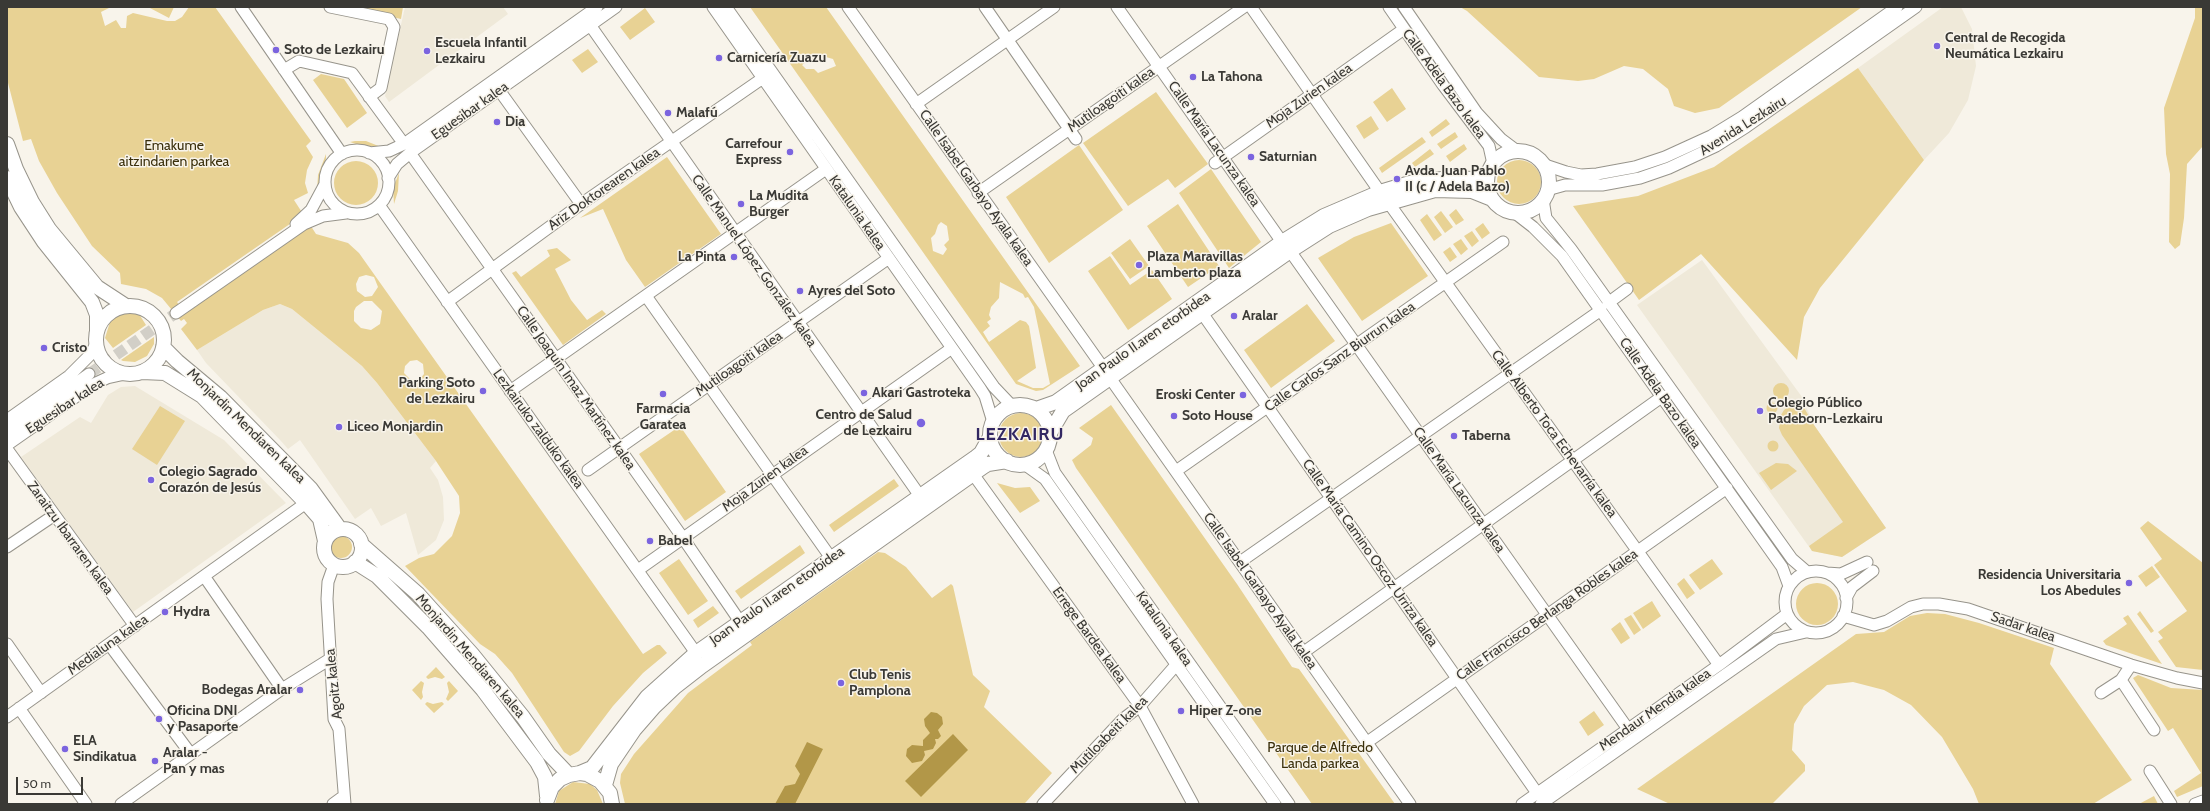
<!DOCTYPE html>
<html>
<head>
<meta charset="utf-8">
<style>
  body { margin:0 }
  #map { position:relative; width:2210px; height:811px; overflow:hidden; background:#f8f4eb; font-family:Cabin,sans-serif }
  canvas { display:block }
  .frame { position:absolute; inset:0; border:8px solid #3a3935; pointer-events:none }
  .scale { position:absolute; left:16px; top:777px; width:67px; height:18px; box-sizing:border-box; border:2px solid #3a3935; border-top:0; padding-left:5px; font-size:12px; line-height:14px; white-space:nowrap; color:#3a3935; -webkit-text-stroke:3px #f8f4eb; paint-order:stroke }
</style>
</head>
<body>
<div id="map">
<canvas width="2210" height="811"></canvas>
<div class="frame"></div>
<div class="scale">50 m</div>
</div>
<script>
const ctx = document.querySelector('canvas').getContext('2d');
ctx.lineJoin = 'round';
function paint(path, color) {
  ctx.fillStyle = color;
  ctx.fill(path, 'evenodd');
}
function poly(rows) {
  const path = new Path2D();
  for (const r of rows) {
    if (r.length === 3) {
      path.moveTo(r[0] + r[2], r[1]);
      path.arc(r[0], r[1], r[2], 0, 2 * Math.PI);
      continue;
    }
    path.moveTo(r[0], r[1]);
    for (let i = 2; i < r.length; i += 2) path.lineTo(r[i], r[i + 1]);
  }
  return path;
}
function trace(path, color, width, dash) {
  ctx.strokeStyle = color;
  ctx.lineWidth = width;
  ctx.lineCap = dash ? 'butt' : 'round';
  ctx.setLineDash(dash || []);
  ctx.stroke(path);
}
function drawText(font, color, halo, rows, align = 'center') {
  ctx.font = font + ' Cabin,sans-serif';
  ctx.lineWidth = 3;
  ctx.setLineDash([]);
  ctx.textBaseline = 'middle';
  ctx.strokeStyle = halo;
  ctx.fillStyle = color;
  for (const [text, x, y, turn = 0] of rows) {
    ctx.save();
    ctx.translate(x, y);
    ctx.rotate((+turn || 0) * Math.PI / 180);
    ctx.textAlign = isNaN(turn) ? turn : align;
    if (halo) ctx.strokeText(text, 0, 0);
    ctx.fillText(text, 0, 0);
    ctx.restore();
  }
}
paint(poly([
  [405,7,503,7,508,14,389,102,385,96],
  [1943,7,1961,7,1972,29,1976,66,1968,100,1949,133,1924,160,1858,68],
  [1702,260,1802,397,1814,425,1886,528,1842,557,1812,551,1637,305],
  [280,304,292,309,362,366,377,383,436,461,430,468,438,480,443,497,444,520,436,540,418,555,406,513,381,526,371,508,355,519,300,440,288,449,281,441,206,363,197,350,263,310],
  [135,386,224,440,286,503,133,612,21,457,80,417,91,423,108,395,121,387]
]), '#efe9d9');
paint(poly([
  [7,7,111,7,101,12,105,26,116,20,121,28,126,28,127,16,133,13,167,21,175,21,182,17,189,7,215,7,311,141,306,146,313,157,307,170,305,183,308,193,294,200,316,234,348,243,359,253,643,654,657,645,660,645,667,653,643,673,613,706,579,751,570,756,564,752,512,673,495,654,480,644,405,566,419,558,434,554,452,536,460,513,459,496,436,461,377,383,362,366,292,309,280,304,263,310,197,350,181,329,187,323,184,319,181,321,162,298,146,289,121,284,120,273,92,246,57,193,39,161,31,139,23,141,7,79],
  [300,217,307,228,184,311,177,302],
  [366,275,374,277,378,287,372,296,365,297,357,291,356,284,359,277],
  [364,301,372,301,382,311,380,324,371,330,361,328,354,321,354,311,356,307],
  [417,360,423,364,424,374,420,379,411,380,404,373,405,366,410,361],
  [148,7,174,7,169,18],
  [366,7,403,7,401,19,366,11],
  [750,7,826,7,1080,366,1043,390,1036,391,1016,384],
  [819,55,833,59,836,66,818,73,814,69,806,69,802,65,806,62,805,57,811,56,812,59],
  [941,222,947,226,949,240,944,245,947,249,943,255,933,251,931,238,935,234,938,225],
  [1000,282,1023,294,1025,298,1028,297,1034,307,1050,384,1043,388,1033,388,1017,381,1036,368,1029,326,1026,322,1020,320,989,342,983,332,990,326,987,322,991,319,989,315,991,307,999,298],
  [1460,7,1862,7,1719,108,1695,113,1674,106,1668,89,1643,69,1624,66,1594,79,1578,81,1539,77,1467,11],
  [2195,7,2203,7,2203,146,2187,164,2184,218,2180,245,2175,249,2169,242,2170,174,2166,154,2164,108,2195,18],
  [645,8,655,22,630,40,620,27],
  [588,49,598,62,582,73,572,60],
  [1858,68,1924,160,1820,288,1804,317,1797,360,1701,254,1639,300,1573,206,1638,196,1714,167],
  [321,74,344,79,367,113,347,128,313,80],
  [1392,88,1406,109,1387,122,1373,102],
  [1156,92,1208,164,1175,188,1168,179,1128,206,1083,143],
  [1371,116,1379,129,1364,139,1356,126],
  [1446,119,1450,124,1432,137,1429,132],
  [1455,132,1458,137,1441,149,1437,144],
  [1422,137,1426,142,1382,173,1379,168],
  [355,141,366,141,381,147,362,146,350,142],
  [1464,144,1467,149,1450,162,1446,156],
  [1079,145,1123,210,1049,263,1006,197],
  [1430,149,1434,154,1415,167,1412,163],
  [326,154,326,159,317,192,318,175],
  [667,157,721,234,645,287,626,260,603,209,580,218],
  [1519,182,22],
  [356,183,22],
  [1211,169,1261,242,1229,268,1179,193],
  [399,173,398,191,394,204,393,188],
  [1178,204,1219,266,1188,287,1147,226],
  [1456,209,1464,220,1456,225,1449,215],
  [1441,211,1453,227,1445,233,1434,217],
  [1427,214,1442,235,1434,241,1420,220],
  [1391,223,1428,276,1362,321,1318,258,1354,237],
  [1483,223,1490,233,1482,239,1475,229],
  [1472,231,1479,241,1472,247,1464,236],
  [1130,239,1149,266,1130,279,1111,253],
  [1461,239,1468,249,1461,255,1453,244],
  [1450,247,1457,257,1450,262,1443,252],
  [557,248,571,260,555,269,571,300,587,320,602,310,606,314,563,345,512,273,516,271,521,277,550,256,547,250],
  [1110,256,1130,285,1152,270,1172,299,1128,330,1088,271],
  [1307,304,1335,341,1271,388,1244,350],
  [132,312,139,314,146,325,113,348,105,338,110,322,117,315],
  [154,337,154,344,147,356,135,362,123,361,121,360],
  [1781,391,8],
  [1799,399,1814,425,1886,528,1842,557,1812,551,1809,546,1843,522,1782,435,1779,428,1781,415,1784,410],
  [1772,408,5.5],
  [1111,405,1237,584,1292,667,1299,669,1395,804,1312,804,1076,468,1072,460,1091,445,1093,438,1079,428],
  [160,406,185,421,157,465,132,449],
  [1021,435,22],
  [680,426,726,492,685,521,639,454],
  [1773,446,5.5],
  [1776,463,1788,464,1797,471,1771,490,1759,473],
  [894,479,899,486,834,532,829,525],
  [997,483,1015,488,1030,487,1040,501,1020,513],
  [2148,521,2203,563,2203,670,2176,667,2158,641,2163,638,2158,632,2187,611,2154,565,2162,559,2140,528],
  [341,547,11],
  [800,545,805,553,741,599,735,591],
  [878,552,885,553,906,567,932,598,951,584,953,586,973,675,990,691,984,707,1052,773,1026,802,1024,804,625,804,620,783,621,774,634,754,688,693,752,645,750,642],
  [679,559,708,601,688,615,659,573],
  [1712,559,1723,574,1700,590,1689,575],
  [2152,566,2160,577,2146,587,2138,576],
  [1684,578,1695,593,1687,599,1677,584],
  [1817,604,21],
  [1652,601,1661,616,1643,629,1633,613],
  [713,606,719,613,698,628,693,620],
  [2140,611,2154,631,2151,633,2137,614],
  [1927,613,1945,614,1979,623,2054,648,2050,664,2132,780,2093,804,1979,804,1973,789,1942,737,1911,705,1884,690,1853,682,1827,685,1804,706,1794,724,1792,750,1805,765,1805,771,1772,804,1670,804,1637,789,1856,634,1884,632,1910,616],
  [1631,615,1641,630,1634,635,1624,619],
  [2128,615,2162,664,2106,645,2103,641,2127,624,2123,618],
  [1620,622,1630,638,1621,644,1611,629],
  [436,667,445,677,442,679,435,677,428,679,426,677],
  [2138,675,2171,688,2203,690,2203,786,2177,797,2174,791,2201,773,2173,728,2168,731,2133,678],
  [421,681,424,683,422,692,423,697,421,700,412,690],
  [449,681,458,691,448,701,446,699,449,692,447,683],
  [427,702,433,704,442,702,444,704,434,713,425,704],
  [1594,711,1604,725,1588,736,1579,722],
  [573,782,590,784,597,790,603,804,555,804,559,791],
  [2154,796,2158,804,2139,804]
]), '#e8d294');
paint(poly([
  [931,712,937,713,942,717,943,724,938,730,941,736,938,739,935,739,936,743,933,749,924,751,925,755,922,761,912,763,906,756,907,749,912,745,923,746,923,740,930,733,925,726,924,719],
  [953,734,968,750,921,797,905,781],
  [807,742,823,749,795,804,775,804,785,786,795,784,800,774,795,766]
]), '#b29748');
trace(poly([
  [89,374,176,313]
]), '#d2cfc7', 11, [11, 5.5]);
const minor = poly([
  [241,7,342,154],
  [330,7,389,19,394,27,381,88,369,97],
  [713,7,980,388,985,396,993,422],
  [726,7,994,387,1012,406],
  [848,7,1104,369],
  [985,7,1076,139],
  [1117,7,1282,242],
  [1251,7,1380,192],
  [1389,7,1443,85,1489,146,1493,164],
  [1404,7,1477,113,1501,139,1517,151],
  [590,25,920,496],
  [284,70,299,61,352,73,404,144],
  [499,90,581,204],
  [916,104,1054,7],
  [357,182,32],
  [369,153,389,151,404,144,597,7],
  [410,153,683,538,741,623],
  [1215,163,1404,29],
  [1542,164,1566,172,1581,175,1597,174,1635,167,1665,157,1711,136,1742,117,1897,7],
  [388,178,397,164,410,153,616,7],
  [1547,190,1565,185,1602,185,1640,178,1669,168,1716,146,1746,127,1916,7],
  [978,193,1244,7],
  [1543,199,1546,218,1571,249,1792,559,1807,572],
  [1388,202,1719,665],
  [379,205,696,653],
  [1515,213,1533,227,1562,256,1782,567,1789,586],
  [296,224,311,210,325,184],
  [1290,251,1628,729],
  [646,296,831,558],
  [447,302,581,204,763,78],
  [1608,303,1627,289],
  [176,313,304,224,323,216,346,213],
  [1202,313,1537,793],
  [1110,378,1410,804],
  [510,391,826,169],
  [7,420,69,376,90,355,96,344],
  [7,433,89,374],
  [7,445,94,384,107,378,125,374],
  [7,449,135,626],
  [1046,450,1055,473,1289,804],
  [1024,464,1045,479,1275,804],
  [588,470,889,258],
  [1176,471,1503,242],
  [973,474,1140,706,1193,804],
  [7,547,53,516],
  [1240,562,1601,310],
  [334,565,328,582,327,599,334,719,339,729,345,804],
  [638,570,952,348],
  [1816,602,31],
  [1827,573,1841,574,1867,562],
  [204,576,282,689],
  [1846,598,1852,587,1873,571],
  [1843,616,1874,625,1887,621,1911,607,1923,604,1939,604,1968,609,2131,665,2177,678,2203,683],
  [7,644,41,693],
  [109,644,190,753],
  [1304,652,1663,396],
  [2121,680,2154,730],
  [2101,693,2121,680,2131,665],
  [19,708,86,804],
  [7,717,306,503],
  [1366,743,1727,488],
  [2150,771,2171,804],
  [121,804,282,689,330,659],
  [333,804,344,796],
  [1043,804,1123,719,1140,706,1176,665],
  [1522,804,1719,665,1787,614],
  [1541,804,1776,639,1806,632],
  [2195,804,2203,801]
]);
const major = poly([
  [7,144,16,169,32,202,49,229,97,287,126,306],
  [1518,182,31],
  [7,178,21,207,44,242,92,302,97,315,97,331],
  [130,340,34],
  [163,347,177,361,220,397,311,489,340,529],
  [142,372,165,373,202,396,306,503,320,519,325,541],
  [1020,435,30],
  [1036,409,1056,402,1282,242,1324,216,1380,192,1410,183,1450,178,1473,179,1488,173],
  [1050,433,1063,411,1290,251,1329,226,1368,209,1435,190,1472,191,1492,199],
  [343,548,19],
  [361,544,418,594,472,654,523,717,549,754,569,775],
  [355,562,377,576,428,627,483,690,537,762,545,777,547,796],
  [580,773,592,768,647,697,696,653,976,457,981,453,990,437],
  [605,785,611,764,634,730,654,707,675,687,702,666,983,467,988,464,1007,461],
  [547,800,552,787,560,779,569,775,580,773,587,774,600,781,610,793,612,804]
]);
trace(minor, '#97948b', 13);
trace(major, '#97948b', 16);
trace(minor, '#fff', 11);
trace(major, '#fff', 14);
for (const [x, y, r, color] of [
  [1937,46,4,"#7b64df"],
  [276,50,4,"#7b64df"],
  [427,51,4,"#7b64df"],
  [719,58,4,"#7b64df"],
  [1193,77,4,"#7b64df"],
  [668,113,4,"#7b64df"],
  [497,122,4,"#7b64df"],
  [790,152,4,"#7b64df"],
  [1251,157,4,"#7b64df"],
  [1397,179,4,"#7b64df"],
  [741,204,4,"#7b64df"],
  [734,257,4,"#7b64df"],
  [1139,265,4,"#7b64df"],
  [800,291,4,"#7b64df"],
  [1234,316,4,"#7b64df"],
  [44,348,4,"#7b64df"],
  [483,391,4,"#7b64df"],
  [864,393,4,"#7b64df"],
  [663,394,4,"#7b64df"],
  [1243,395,4,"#7b64df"],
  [1760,411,4,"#7b64df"],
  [1174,416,4,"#7b64df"],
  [921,423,5,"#7b64df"],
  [339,427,4,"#7b64df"],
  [1454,436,4,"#7b64df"],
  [151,480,4,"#7b64df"],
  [650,541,4,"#7b64df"],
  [2129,583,4,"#7b64df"],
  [165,612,4,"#7b64df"],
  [841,683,4,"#7b64df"],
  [300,690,4,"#7b64df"],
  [1181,711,4,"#7b64df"],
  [159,719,4,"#7b64df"],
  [65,749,4,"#7b64df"],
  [155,761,4,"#7b64df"]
]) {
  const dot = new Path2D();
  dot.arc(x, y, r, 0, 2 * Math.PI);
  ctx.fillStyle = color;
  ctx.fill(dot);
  trace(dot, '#f8f4eb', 1.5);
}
drawText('bold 14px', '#3a3935', '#f8f4eb', [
  ["Central de Recogida",1945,38],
  ["Neumática Lezkairu",1945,54],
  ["Escuela Infantil",435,43],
  ["Lezkairu",435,59],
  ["Soto de Lezkairu",284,50],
  ["Carnicería Zuazu",727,58],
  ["La Tahona",1201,77],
  ["Malafú",676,113],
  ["Dia",505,122],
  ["Carrefour",782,144,"right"],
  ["Express",782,160,"right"],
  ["Saturnian",1259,157],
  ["Avda. Juan Pablo",1405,171],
  ["II (c / Adela Bazo)",1405,187],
  ["La Mudita",749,196],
  ["Burger",749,212],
  ["La Pinta",726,257,"right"],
  ["Plaza Maravillas",1147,257],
  ["Lamberto plaza",1147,273],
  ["Ayres del Soto",808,291],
  ["Aralar",1242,316],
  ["Cristo",52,348],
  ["Parking Soto",475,383,"right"],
  ["de Lezkairu",475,399,"right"],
  ["Akari Gastroteka",872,393],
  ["Eroski Center",1235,395,"right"],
  ["Colegio Público",1768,403],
  ["Padeborn-Lezkairu",1768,419],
  ["Farmacia",663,409,"center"],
  ["Garatea",663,425,"center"],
  ["Centro de Salud",912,415,"right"],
  ["de Lezkairu",912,431,"right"],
  ["Soto House",1182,416],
  ["Liceo Monjardin",347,427],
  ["Taberna",1462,436],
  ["Colegio Sagrado",159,472],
  ["Corazón de Jesús",159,488],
  ["Babel",658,541],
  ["Residencia Universitaria",2121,575,"right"],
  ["Los Abedules",2121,591,"right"],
  ["Hydra",173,612],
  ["Club Tenis",849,675],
  ["Pamplona",849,691],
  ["Bodegas Aralar",292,690,"right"],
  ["Oficina DNI",167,711],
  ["y Pasaporte",167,727],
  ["Hiper Z-one",1189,711],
  ["ELA",73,741],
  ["Sindikatua",73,757],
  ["Aralar -",163,753],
  ["Pan y mas",163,769]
], 'left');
drawText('14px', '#3a3935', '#f8f4eb', [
  ["Calle Adela Bazo kalea",1444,84,54],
  ["Moja Zurien kalea",1309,96,-35],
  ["Mutiloagoiti kalea",1111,100,-35],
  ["Eguesibar kalea",470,111,-35],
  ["Avenida Lezkairu",1743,126,-32],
  ["Calle María Lacunza kalea",1214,144,55],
  ["Calle Isabel Garbayo Ayala kalea",976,188,55],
  ["Ariz Doktorearen kalea",604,189,-35],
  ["Katalunia kalea",857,213,55],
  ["Calle Manuel López González kalea",754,261,55],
  ["Joan Paulo II.aren etorbidea",1143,341,-35],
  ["Calle Carlos Sanz Biurrun kalea",1340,357,-35],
  ["Mutiloagoiti kalea",739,364,-35],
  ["Calle Joaquín Imaz Martínez kalea",576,388,55],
  ["Calle Adela Bazo kalea",1660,393,55],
  ["Eguesibar kalea",65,406,-33],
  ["Monjardin Mendiaren kalea",246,426,44],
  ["Lezkairuko zalduko kalea",538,429,54],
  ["Calle Alberto Toca Echevarría kalea",1554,434,54],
  ["Moja Zurien kalea",765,479,-36],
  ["Calle María Lacunza kalea",1459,490,55],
  ["Zaraitzu Ibarraren kalea",70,538,54],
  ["Calle María Camino Oscoz Urriza kalea",1370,553,55],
  ["Calle Isabel Garbayo Ayala kalea",1260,591,55],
  ["Joan Paulo II.aren etorbidea",777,596,-35],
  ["Calle Francisco Berlanga Robles kalea",1547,615,-35],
  ["Sadar kalea",2023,627,19],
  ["Katalunia kalea",1164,629,55],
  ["Errege Bardea kalea",1089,635,54],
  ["Medialuna kalea",108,645,-35],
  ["Monjardin Mendiaren kalea",470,656,49],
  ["Agoitz kalea",334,684,-96],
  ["Mendaur Mendia kalea",1655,710,-35],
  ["Mutiloabeiti kalea",1109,735,-45]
]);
drawText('14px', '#3a2f0b', '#f8f4eb', [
  ["Emakume",174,146],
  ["aitzindarien parkea",174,162],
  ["Parque de Alfredo",1320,748],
  ["Landa parkea",1320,764]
]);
ctx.letterSpacing = '1px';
drawText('bold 18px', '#322762', '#f8f4eb', [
  ["LEZKAIRU",1020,435]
]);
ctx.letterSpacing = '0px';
</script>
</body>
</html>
